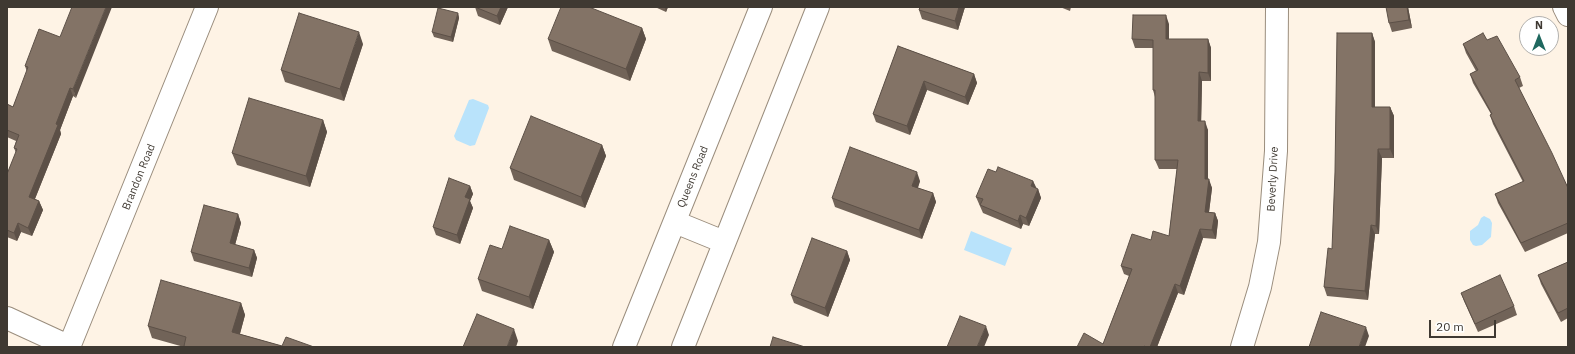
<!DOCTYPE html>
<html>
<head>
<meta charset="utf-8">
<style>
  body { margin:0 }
  #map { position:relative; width:1575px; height:354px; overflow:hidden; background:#fef3e5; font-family:"IBM Plex Sans",sans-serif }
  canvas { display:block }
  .frame { position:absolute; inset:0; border:8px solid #3f3932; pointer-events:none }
  .north { position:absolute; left:1519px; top:16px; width:40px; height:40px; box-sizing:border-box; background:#fff; border:1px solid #b2b0ad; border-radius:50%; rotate:0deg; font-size:11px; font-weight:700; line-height:16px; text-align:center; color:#3f3932 }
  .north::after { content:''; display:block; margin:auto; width:14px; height:18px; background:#1f685f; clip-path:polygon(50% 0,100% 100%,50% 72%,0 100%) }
  .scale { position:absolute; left:1429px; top:320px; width:67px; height:18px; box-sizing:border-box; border:2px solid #3f3932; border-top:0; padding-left:5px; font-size:12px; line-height:14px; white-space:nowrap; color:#3f3932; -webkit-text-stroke:3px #fff; paint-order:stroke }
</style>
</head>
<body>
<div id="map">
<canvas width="1575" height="354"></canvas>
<div class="frame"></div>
<div class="north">N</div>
<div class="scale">20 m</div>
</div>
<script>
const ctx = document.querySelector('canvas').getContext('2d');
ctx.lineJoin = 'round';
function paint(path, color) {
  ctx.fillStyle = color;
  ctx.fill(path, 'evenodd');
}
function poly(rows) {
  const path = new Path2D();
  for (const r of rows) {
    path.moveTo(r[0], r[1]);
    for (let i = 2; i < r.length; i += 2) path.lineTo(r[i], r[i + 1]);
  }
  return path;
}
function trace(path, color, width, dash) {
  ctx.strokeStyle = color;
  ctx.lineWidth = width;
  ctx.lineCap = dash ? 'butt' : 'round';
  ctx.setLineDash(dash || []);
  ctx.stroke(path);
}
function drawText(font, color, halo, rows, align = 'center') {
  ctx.font = font + ' "IBM Plex Sans",sans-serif';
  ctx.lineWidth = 4;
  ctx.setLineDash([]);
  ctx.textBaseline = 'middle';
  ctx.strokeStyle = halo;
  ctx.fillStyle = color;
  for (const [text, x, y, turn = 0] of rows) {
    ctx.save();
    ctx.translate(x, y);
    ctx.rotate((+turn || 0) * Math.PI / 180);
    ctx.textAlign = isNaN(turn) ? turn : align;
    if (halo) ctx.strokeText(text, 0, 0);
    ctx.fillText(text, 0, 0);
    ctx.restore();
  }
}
paint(poly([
  [473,99,488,105,489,108,475,145,470,146,456,140,454,136,469,100],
  [1484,216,1490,219,1492,223,1491,237,1482,245,1476,246,1473,245,1470,240,1470,231,1478,225,1481,218],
  [971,231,1012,248,1005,266,964,250]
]), '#b9e3fb');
const minor = poly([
  [1564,7,1568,15],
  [675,222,724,242],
  [7,318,70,347],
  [69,347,207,7],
  [624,347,761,7],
  [683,347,818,7],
  [1242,347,1260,287,1269,242,1276,151,1277,7]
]);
trace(minor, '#9a8d7d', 24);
trace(minor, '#fff', 22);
paint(poly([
  [475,7,508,7,500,25,478,16],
  [655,7,668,7,666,12],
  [965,7,958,30,922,19,919,10],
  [1060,7,1071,7,1070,11],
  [1408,7,1412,28,1392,32,1389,23],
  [458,13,459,18,453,42,434,37,432,32],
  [1169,24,1169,39,1208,39,1211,48,1211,81,1202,81,1201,121,1208,130,1208,179,1212,188,1209,212,1215,213,1218,221,1216,239,1203,238,1184,295,1178,293,1157,347,1077,347,1103,344,1129,276,1124,274,1121,266,1151,240,1169,236,1177,169,1159,169,1155,160,1155,97,1153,90,1153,48,1135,48,1132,39],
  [642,28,646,39,630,81,552,51,548,39],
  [1372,33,1375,42,1375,107,1390,107,1394,116,1394,158,1382,158,1379,234,1375,234,1368,300,1327,296,1324,287,1332,249],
  [60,37,76,98,73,96,60,130,61,134,35,199,39,201,43,210,32,236,21,232,17,241,7,237,7,174,16,153,14,148,16,141,7,137,7,104,13,107,27,72,25,66],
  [1487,40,1520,77,1523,86,1519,88,1568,188,1568,233,1525,252,1498,203,1495,194,1523,182,1493,124,1490,115,1491,114,1473,83,1470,74,1476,71,1466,53,1463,44],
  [363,44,344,101,285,82,281,70],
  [898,46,974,74,977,83,968,105,927,90,910,135,876,122,873,114],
  [323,120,327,132,310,187,237,165,232,153],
  [602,145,606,156,585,208,514,180,510,168],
  [996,172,1033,181,1036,189,1038,189,1041,198,1029,226,1023,224,1021,229,983,213,976,197],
  [920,181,918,188,933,193,936,202,922,239,835,207,832,198],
  [470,186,473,194,470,201,473,208,460,244,436,235,433,227],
  [238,214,241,223,235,245,254,250,257,258,252,277,194,261,191,252],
  [549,240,554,252,533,309,482,291,478,279,502,249],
  [847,251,850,260,828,317,794,303,791,295],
  [1568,262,1568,318,1561,322,1541,284,1538,275],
  [1461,293,1514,306,1517,315,1478,332,1464,301],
  [241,303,245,315,240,334,282,346,314,347,184,347,152,338,148,326]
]), '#716358');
paint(poly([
  [106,7,112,7,76,98,73,89],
  [501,7,508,7,500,25,497,16],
  [665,7,668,7,666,12],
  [959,7,965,7,958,30,955,21],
  [1407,7,1408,7,1412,28,1409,20],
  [458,13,459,18,453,42,451,37],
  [1166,15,1169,24,1169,48,1166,39],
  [642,28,646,39,630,81,626,69],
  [359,32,363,44,344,101,340,89],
  [1372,33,1375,42,1375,116,1372,107],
  [1208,39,1211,48,1211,81,1208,73],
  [1199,72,1202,81,1201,130,1198,121],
  [974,74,977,83,968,105,965,97],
  [924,81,927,90,910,135,907,126],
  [70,88,73,96,60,130,61,134,32,206,29,197,56,124],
  [1390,107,1394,116,1394,158,1390,149],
  [323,120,327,132,310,187,306,176],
  [1205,121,1208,130,1208,183,1209,179,1212,188,1208,220,1205,212],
  [602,145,606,156,585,208,581,197],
  [1378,149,1382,158,1379,234,1376,226],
  [917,172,920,181,915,195,912,186],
  [1033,181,1037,189,1031,186],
  [470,186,473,194,470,201,473,208,460,244,457,235,465,197],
  [1038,189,1041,198,1029,226,1026,218],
  [933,193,936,202,922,239,919,230],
  [39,201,43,210,32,236,28,228],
  [1215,213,1218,221,1216,239,1212,230],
  [238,214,241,223,233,252,230,243],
  [1020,215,1023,224,1021,229,1018,221],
  [18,223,21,232,17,241,14,233],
  [1371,225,1375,234,1368,300,1365,291],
  [1200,229,1203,238,1184,295,1180,286],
  [549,240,554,252,533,309,529,297],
  [254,250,257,258,252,277,249,268],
  [847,251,850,260,828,317,825,308],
  [1175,284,1178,293,1157,347,1150,347],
  [241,303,245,315,237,344,232,332],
  [986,326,989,335,984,347,977,347],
  [1366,327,1369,336,1365,347,1359,347],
  [514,329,518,341,516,347,507,347]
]), '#5c5047');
const building = poly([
  [72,7,106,7,73,89,70,88,56,124,58,125,29,197,39,201,28,228,18,223,14,233,7,230,7,174,17,149,14,148,19,135,7,130,7,104,13,107,28,67,25,66,39,29,60,37,72,7],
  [476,7,501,7,497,16,475,7,476,7],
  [561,7,589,7,642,28,626,69,548,39,561,7],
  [920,7,959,7,955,21,919,10,920,7],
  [1386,7,1407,7,1409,20,1389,23,1386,7],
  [438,8,458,13,451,37,432,32,438,8],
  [299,13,359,32,340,89,281,70,299,13],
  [1133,15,1166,15,1166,39,1208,39,1208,73,1199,72,1198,121,1205,121,1205,179,1209,179,1205,212,1215,213,1212,230,1200,229,1180,286,1175,284,1150,347,1146,347,1144,346,1143,347,1077,347,1084,333,1103,344,1132,269,1121,266,1132,234,1151,240,1153,231,1169,236,1178,160,1155,160,1155,90,1153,90,1153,40,1132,39,1133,15],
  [1337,33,1372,33,1372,107,1390,107,1390,149,1378,149,1376,226,1371,225,1365,291,1324,287,1328,248,1332,249,1335,172,1337,33],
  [1483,33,1487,40,1497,36,1520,77,1515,80,1552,153,1568,188,1568,223,1521,243,1495,194,1524,181,1490,115,1492,114,1470,74,1478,70,1463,44,1483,33],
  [898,46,974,74,965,97,924,81,907,126,873,114,898,46],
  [249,98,323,120,306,176,232,153,249,98],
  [531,116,602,145,581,197,510,168,531,116],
  [850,147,917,172,912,186,933,193,919,230,832,198,850,147],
  [998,167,1033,181,1031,186,1038,189,1026,218,1020,215,1018,221,980,205,983,199,976,197,988,169,996,172,998,167],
  [449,178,470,186,465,197,470,199,457,235,433,227,449,178],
  [204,205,238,214,230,243,254,250,249,268,191,252,204,205],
  [510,226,549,240,529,297,478,279,490,245,502,249,510,226],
  [812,238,847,251,825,308,791,295,812,238],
  [1568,262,1568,308,1558,313,1538,275,1568,262],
  [1500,275,1514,306,1475,324,1461,293,1500,275],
  [161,280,241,303,232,332,282,346,286,337,314,347,186,347,184,346,186,337,148,326,161,280],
  [1321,312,1366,327,1359,347,1309,347,1321,312],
  [477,314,514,329,507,347,463,347,477,314],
  [960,316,986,326,977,347,947,347,960,316],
  [773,337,805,347,770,347,773,337]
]);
paint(building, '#837366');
trace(building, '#5c5047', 1);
drawText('11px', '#3f3932', '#fff', [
  ["Brandon Road",139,177,-68],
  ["Queens Road",693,177,-68],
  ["Beverly Drive",1273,179,-87]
]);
</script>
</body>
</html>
